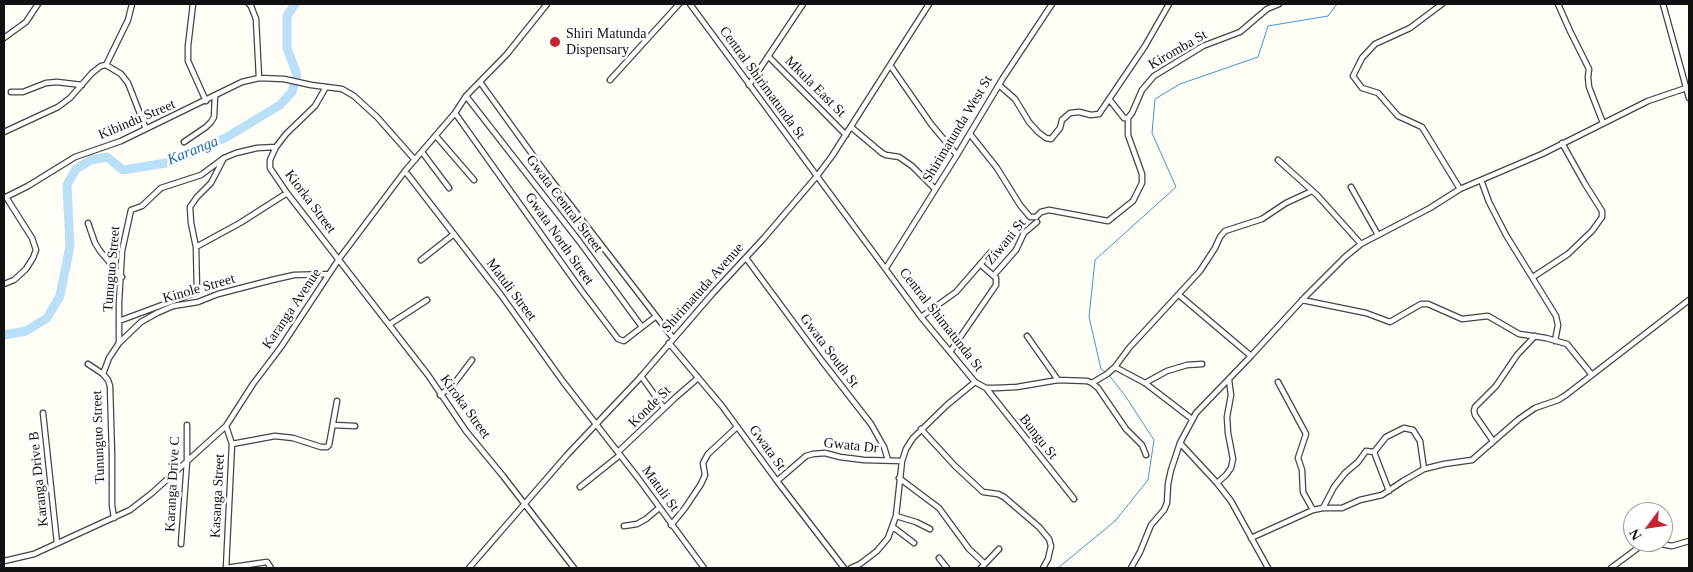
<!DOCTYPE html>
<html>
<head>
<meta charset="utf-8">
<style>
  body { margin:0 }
  #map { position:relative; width:1693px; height:572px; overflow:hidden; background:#fffdf5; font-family:"Times New Roman",serif }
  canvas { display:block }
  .frame { position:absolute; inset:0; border:5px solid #111; pointer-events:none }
  .north { position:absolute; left:1623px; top:502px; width:50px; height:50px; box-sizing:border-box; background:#fff; border:1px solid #a0a0a0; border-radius:50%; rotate:239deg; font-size:14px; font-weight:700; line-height:20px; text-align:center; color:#111 }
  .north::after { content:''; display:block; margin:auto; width:18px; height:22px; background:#c4262e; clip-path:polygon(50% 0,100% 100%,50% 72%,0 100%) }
</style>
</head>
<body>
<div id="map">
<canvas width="1693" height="572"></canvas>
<div class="frame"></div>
<div class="north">N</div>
</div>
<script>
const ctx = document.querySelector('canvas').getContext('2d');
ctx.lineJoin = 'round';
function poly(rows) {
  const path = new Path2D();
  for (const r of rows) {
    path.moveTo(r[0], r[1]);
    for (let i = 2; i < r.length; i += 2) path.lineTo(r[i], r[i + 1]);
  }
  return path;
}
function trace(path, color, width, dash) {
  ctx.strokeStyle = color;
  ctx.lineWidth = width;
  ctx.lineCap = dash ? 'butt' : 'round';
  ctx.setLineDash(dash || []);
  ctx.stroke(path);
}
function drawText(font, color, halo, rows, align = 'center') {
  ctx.font = font + ' "Times New Roman",serif';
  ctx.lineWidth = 5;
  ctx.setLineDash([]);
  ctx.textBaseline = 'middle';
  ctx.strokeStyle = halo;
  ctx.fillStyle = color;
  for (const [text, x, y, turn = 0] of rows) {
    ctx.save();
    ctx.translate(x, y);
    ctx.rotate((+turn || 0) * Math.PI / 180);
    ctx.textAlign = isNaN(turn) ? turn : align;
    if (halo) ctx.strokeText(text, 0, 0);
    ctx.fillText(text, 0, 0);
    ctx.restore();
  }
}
trace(poly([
  [1105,372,1101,369,1089,317,1095,260,1176,187,1152,133,1155,99,1180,84,1258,57,1268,26,1328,16,1337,4],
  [1058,568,1115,521,1148,480,1154,440,1126,397,1108,374]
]), '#3f96cf', 1);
trace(poly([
  [4,335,26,331,47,318,60,296,70,246,67,185,76,169,91,160,107,157,123,170,172,162,227,137,280,105,292,92,297,75,287,48,287,16,295,4]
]), '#b9e0f7', 9);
const minor = poly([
  [193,4,188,46,188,61,206,101],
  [249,4,251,6,256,19,259,78],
  [690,4,921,317,975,382,986,388,996,388,1017,387,1058,380,1087,381,1092,383,1098,388,1126,429,1142,445,1146,455],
  [1442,4,1410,28,1375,44,1362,58,1353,76,1362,88,1378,93,1398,116,1422,127,1460,189],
  [1558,4,1570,31,1589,69,1588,77,1589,87,1603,123],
  [1663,4,1689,98],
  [4,38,26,22,38,4],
  [768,56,846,135],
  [106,65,128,20,132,4],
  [890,65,931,124,957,155],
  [610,80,679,4],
  [480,82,545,172,673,338],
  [749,85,803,4],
  [999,85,1015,99,1029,122,1038,132,1046,138,1051,139,1060,128,1062,120,1070,113,1079,112,1091,115,1099,114,1145,46,1169,4],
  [326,87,315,106,286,134,276,147,270,160,270,168,287,193,428,375,466,431,503,476,574,568],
  [11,92,23,92,46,83,57,82,82,85],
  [466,96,579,241,642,327],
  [1109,99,1124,118,1128,118,1132,113,1142,90,1154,76,1203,46,1240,32,1267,9,1279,4],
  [455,113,581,290,618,339,624,341,655,317],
  [851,127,882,153,886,155,899,157,912,166,935,189],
  [4,132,58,107,70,98,92,73,101,66,106,65,121,74,128,83,146,129],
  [970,134,997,168,1020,205,1030,217,1036,217,1041,212,1049,210,1108,221,1133,201,1142,183,1142,174,1128,135,1128,118],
  [436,136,474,180],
  [184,142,206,127,211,122,214,117,215,96],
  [422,152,449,188],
  [1278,160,1317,195,1361,244],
  [405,171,501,295,564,383,638,478,704,568],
  [1481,180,1489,202,1506,235,1556,316,1558,325,1555,341],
  [1351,187,1378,235],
  [4,198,28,186,75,157,121,141,242,82,259,78,284,79,311,85,342,89,354,96,377,117,415,160],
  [88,223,95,243,100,251,122,277],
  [196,247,240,223,287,193],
  [746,258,822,361,871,424,884,447,888,460],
  [421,260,454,234],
  [886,268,957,155,1003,78,1052,4],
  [994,275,1016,250,1024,233,1037,222],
  [1533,277,1568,254,1592,231,1602,217,1602,211,1585,184,1562,143],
  [4,284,14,280,26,269,33,258,36,250,32,238,6,197],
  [1179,295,1251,356],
  [1302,300,1366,313,1390,322,1421,304,1428,304,1462,319,1488,316,1519,334,1546,338,1567,344,1592,375],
  [921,317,956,292,990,253],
  [119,321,197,292,196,247,191,223,190,207,197,197,211,183,224,158],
  [390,324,427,300],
  [1027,336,1058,380],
  [119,343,119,302,122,251,131,210,142,206,161,188,201,175,224,158,236,153,257,148,276,147],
  [669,343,722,406,777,481,844,568],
  [950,352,996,285,996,278,980,264],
  [88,364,103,374,108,380,110,386,112,455,112,505,114,518],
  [1115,367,1145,383,1192,419],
  [103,374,109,358,119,343,141,322,157,313,173,306,198,302,218,294,272,280,294,275,329,274],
  [641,376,664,408],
  [1278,382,1306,434,1298,458,1302,470,1303,492,1313,510],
  [1092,383,1107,374,1115,367,1129,348,1200,271,1215,248,1220,237,1225,231,1262,219,1286,203,1312,191],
  [1145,383,1167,371,1187,365,1202,364],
  [986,388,1074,499],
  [440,395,453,385,472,360],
  [43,413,57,543],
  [333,425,355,426],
  [921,429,955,466,983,492,998,494,1004,497,1039,527,1049,539,1051,546,1048,559,1043,568],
  [1493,441,1475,415,1474,411,1475,407,1496,386,1517,355,1535,336],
  [1180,443,1217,483,1231,501,1268,568],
  [232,444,275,436,293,438,321,447,327,447,329,445,337,401],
  [618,452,676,397,698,378],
  [899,478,939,508,969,549,985,564],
  [777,481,806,456,813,454,825,453,840,457,864,460,902,461],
  [1217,483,1226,475,1231,468,1233,459,1228,433,1227,417,1231,395,1229,380],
  [580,487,620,455],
  [1389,491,1374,452,1386,437,1404,428,1413,430,1420,441,1424,469],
  [1323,508,1334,487,1345,473,1358,462,1366,451,1374,452],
  [896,516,916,522,930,529],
  [671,525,685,508,701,484,705,475,703,463,708,454,737,427],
  [624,526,637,524,646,519,659,508],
  [893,527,914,543],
  [1251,538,1313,510,1323,508,1342,508,1360,500,1382,495,1403,481,1424,469,1444,464,1472,460,1519,419,1535,408,1558,400,1566,395,1689,300],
  [181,544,187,462,187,425],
  [939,558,947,568],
  [4,561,34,554,130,510,152,493,226,426,253,384,281,347,339,259,405,171,455,113,466,96,507,54,547,4],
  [226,568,232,444,226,426],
  [226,568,267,562,271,568],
  [469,568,567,455,638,380,713,293,764,238,817,176,832,156,929,4],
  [851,568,860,564,877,551,888,538,896,516,902,461,906,449,913,438,947,405,975,382],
  [981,568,999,549],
  [1131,568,1140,552,1151,525,1164,510,1167,503,1168,484,1171,470,1180,443,1196,413,1251,356,1305,297,1345,257,1361,244,1430,208,1460,189,1542,154,1648,101,1689,87],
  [1611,568,1642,545,1656,543,1672,546,1689,541]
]);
trace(minor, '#444', 7);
trace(minor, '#fff', 4.5);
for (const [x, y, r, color] of [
  [555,42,6,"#c4262e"]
]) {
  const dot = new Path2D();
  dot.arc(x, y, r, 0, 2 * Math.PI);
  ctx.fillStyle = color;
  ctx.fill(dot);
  trace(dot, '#fff', 2);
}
drawText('14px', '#111', '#fff', [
  ["Shiri Matunda",566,34],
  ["Dispensary",566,50]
], 'left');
drawText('14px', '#111', '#fff', [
  ["Kiromba St",1178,50,-30],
  ["Central Shirimatunda St",762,83,54],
  ["Mkula East St",815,87,45],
  ["Kibindu Street",137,120,-23],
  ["Shirimatunda West St",958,129,-59],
  ["Kiorka Street",310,202,53],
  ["Gwata Central Street",564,204,53],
  ["Gwata North Street",559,239,55],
  ["Ziwani St",1006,242,-51],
  ["Tunuguo Street",112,269,-85],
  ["Shirimatuda Avenue",703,288,-48],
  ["Kinole Street",199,289,-16],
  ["Matuli Street",511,290,53],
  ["Karanga Avenue",292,309,-56],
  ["Central Shimatunda St",941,320,52],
  ["Gwata South St",829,351,53],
  ["Kiroka Street",465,407,54],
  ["Konde St",650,407,-44],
  ["Tununguo Street",99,437,-92],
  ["Bungu St",1038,437,52],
  ["Gwata Dr",851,446,6],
  ["Gwata St",767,448,54],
  ["Karanga Drive B",39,479,-96],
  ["Karanga Drive C",173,484,-87],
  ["Matuli St",660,489,54],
  ["Kasanga Street",218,496,-87]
]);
drawText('italic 15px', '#1768a6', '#fff', [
  ["Karanga",193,151,-22]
]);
</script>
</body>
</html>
